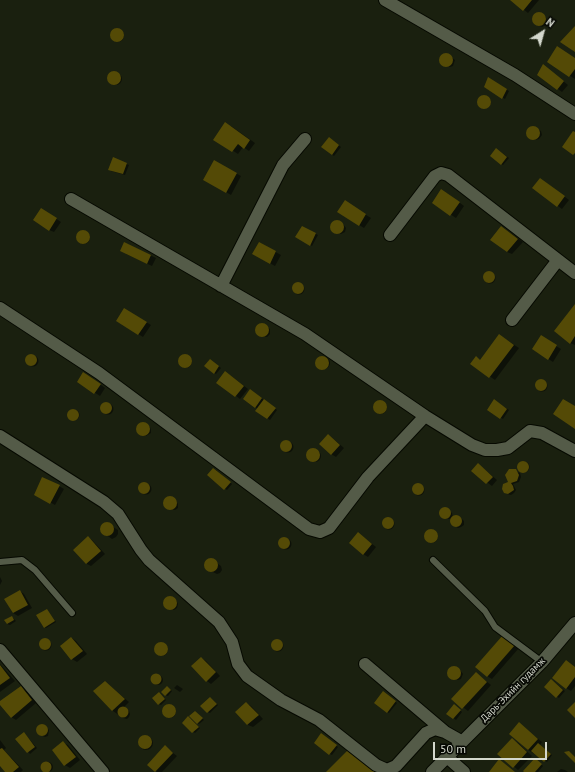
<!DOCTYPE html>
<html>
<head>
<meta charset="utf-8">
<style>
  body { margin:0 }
  #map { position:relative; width:575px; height:772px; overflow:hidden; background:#1a200f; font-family:"PT Sans",sans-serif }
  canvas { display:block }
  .north { position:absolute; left:523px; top:12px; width:40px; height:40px; -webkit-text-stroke:3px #060803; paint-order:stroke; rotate:37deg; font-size:11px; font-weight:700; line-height:16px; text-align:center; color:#d4d8cd }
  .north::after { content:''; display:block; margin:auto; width:14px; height:18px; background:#d4d8cd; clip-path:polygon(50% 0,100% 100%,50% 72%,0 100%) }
  .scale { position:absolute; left:433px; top:742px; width:114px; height:18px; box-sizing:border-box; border:2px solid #d4d8cd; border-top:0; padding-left:5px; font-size:12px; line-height:14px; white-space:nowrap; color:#d4d8cd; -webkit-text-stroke:3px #060803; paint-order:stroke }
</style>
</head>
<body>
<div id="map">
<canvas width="575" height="772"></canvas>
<div class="north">N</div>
<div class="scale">50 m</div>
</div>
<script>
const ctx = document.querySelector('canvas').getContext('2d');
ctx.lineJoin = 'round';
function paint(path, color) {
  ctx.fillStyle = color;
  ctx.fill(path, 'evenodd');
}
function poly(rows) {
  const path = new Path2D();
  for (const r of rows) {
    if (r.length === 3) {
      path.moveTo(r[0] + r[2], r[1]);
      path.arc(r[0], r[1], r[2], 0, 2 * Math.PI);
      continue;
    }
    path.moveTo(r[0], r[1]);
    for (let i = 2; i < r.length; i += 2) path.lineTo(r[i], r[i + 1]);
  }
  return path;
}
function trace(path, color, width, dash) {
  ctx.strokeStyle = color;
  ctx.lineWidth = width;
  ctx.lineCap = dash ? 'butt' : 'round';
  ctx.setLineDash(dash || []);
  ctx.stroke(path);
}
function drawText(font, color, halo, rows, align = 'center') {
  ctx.font = font + ' "PT Sans",sans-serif';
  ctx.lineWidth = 3.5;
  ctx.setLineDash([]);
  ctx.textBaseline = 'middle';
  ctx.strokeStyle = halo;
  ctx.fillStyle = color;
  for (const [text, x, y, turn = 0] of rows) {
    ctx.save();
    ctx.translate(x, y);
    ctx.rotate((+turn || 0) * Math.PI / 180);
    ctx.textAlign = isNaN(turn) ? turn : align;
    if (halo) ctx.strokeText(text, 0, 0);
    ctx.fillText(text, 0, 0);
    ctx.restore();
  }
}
paint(poly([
  [512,0,539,0,528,13],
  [537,14,545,16,547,20,546,25,542,27,535,24,533,20,534,16],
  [118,36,6],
  [444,55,448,55,455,60,453,66,450,67,442,64,441,60,442,57],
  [575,59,575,79,548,62],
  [543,65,568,85,562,92,558,89],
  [116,79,6],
  [488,79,509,91,505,99,485,87],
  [485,102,6],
  [231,126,255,143,249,151,243,147,238,154,215,139],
  [535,127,541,131,542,135,539,139,535,140,528,135,528,131,530,128],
  [329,138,341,147,334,156,323,147],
  [498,150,509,158,503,165,501,164],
  [114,159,129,165,125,175,111,171],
  [215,162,241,176,231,195,205,180],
  [545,182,569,200,562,209,533,188],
  [447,193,464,206,456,218,433,203],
  [345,202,371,218,364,228,338,212],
  [46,212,61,222,54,232,49,230],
  [336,222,343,224,346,228,345,232,341,234,334,231,332,227,333,224],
  [303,227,318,235,312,246,296,237],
  [502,227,523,242,512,254,507,252],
  [84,238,6],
  [125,243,156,258,152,266,126,254],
  [259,243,281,255,275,266,253,254],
  [490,278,5.5],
  [299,289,5.5],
  [575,306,575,345,570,343],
  [129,312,151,325,143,337,117,321],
  [263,325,270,329,270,334,267,337,261,336,257,333,257,329,259,326],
  [499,335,519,348,495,380,472,364,481,360],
  [541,337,561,349,553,362,533,349],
  [33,361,5.5],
  [186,362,6],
  [324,363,6],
  [212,361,221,368,216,374,214,373],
  [230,375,248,389,240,399,218,382],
  [89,376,105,388,100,396,78,382],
  [542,386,5.5],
  [252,391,277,410,270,420,256,410,258,409,255,407],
  [495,401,509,410,503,419,488,409],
  [381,408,6],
  [108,409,5.5],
  [74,415,5.5],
  [144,424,150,427,151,430,151,433,146,436,140,434,137,429,139,426],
  [329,435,344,448,336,457,331,454],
  [288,447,5.5],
  [315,456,6],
  [524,467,5.5],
  [483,468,497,480,492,486,472,471],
  [216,470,232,484,227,490,208,475],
  [517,472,520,473,521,477,519,482,513,484,516,490,514,493,511,495,507,494,509,483],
  [146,489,5.5],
  [419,490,5.5],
  [59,486,64,489,55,505,35,494],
  [169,498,175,500,178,504,178,508,175,510,167,508,165,503,166,500],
  [443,509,447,509,452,513,453,519,454,517,461,518,464,521,464,525,461,527,458,528,452,524,452,518,450,519,444,518,441,515,440,512],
  [389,524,5.5],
  [108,524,118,530,118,534,116,537,112,539,102,532,101,529,103,525],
  [432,537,6],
  [358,533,376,547,368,557,363,554],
  [88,537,92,540,105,554,91,566,87,564,74,550],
  [286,544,5.5],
  [211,559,221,566,222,570,220,573,217,574,206,569,205,563,207,560],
  [0,577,2,581,0,585],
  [20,591,24,594,32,608,18,616,13,613],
  [169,597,176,600,178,604,177,608,174,610,166,607,164,603,165,599],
  [47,610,56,622,46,628,44,627],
  [12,617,16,621,10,625,7,624],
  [503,636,519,648,492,679,487,676],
  [72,638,76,641,87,654,77,662,72,659,62,646],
  [46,645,5.5],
  [278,646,5.5],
  [162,650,6],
  [201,658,206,661,220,676,211,684,207,681],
  [0,664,15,681,0,692],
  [575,667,575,686,571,691,566,688],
  [453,668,460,670,463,674,461,679,458,680,450,677,448,673,450,670],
  [476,673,491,685,468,711,452,699],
  [158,680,5],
  [553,681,565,691,559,698,545,687],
  [105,682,129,702,123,708,129,711,130,714,129,717,127,719,123,718,113,711,95,691],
  [177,685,183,689,180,692,174,688],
  [167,687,172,691,168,696,165,695],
  [21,688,26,690,36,703,16,720,11,717,0,703],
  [385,693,397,703,389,713,387,712],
  [161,695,166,700,161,705,159,704],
  [210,698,218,705,210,713,208,712],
  [246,703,251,706,263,719,253,727,248,725,236,712],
  [170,712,6],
  [457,707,462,712,456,720,448,714],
  [195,712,204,720,199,724,197,723],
  [191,719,200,728,195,733,183,723],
  [519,724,542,742,540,745,552,755,547,762,528,750,510,734],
  [40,725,44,725,49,730,48,736,45,737,38,734,36,730],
  [24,733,37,748,30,754,17,739],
  [323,736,338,747,332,755,330,754],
  [146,743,7],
  [512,739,518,743,532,756,518,770,499,754],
  [0,740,6,748,4,750,23,770,21,772,7,772,0,764],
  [63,743,68,745,80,760,70,768,65,765,53,750],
  [165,747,177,756,162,772,157,772,148,765],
  [537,760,543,766,538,772,525,772],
  [48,767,5],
  [561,769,565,770,568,772,557,772]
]), '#0007');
paint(poly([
  [510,0,532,0,523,11],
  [539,19,7],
  [575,26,575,52,560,42],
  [117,35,7],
  [557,46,575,58,575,69,569,77,547,62],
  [446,60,7],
  [543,64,564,81,557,90,537,75],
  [114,78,7],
  [488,77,507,89,502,99,484,87],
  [484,102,7],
  [225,122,250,140,244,149,238,144,232,152,213,140],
  [533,133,7],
  [573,131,575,132,575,153,573,155,562,147],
  [329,137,339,145,332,155,321,147],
  [496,148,507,157,501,165,490,156],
  [113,157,127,163,123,174,108,170],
  [214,160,237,173,226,193,203,180],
  [540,178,565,196,557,207,532,188],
  [441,189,460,202,450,216,432,203],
  [345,200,366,214,359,226,337,212],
  [41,208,57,218,49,231,33,220],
  [337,227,7],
  [302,226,316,233,310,246,295,237],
  [501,226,518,239,507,252,490,240],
  [83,237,7],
  [124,242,151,255,147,264,120,251],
  [259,242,276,251,270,264,252,254],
  [489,277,6],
  [298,288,6],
  [575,304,575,336,570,344,554,331],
  [124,308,147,322,138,335,116,321],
  [262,330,7],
  [499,334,514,345,489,378,470,364,476,356,480,360],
  [541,335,557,345,548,360,532,349],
  [31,360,6],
  [185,361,7],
  [322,363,7],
  [210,359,219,366,214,374,204,366],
  [225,371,244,386,235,397,216,383],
  [83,372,101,384,94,394,77,382],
  [541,385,6],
  [250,389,262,398,255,408,243,399],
  [264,399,276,408,267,419,255,411],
  [494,399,507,409,500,419,487,410],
  [563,399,575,406,575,429,553,414],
  [380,407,7],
  [106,408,6],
  [73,415,6],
  [143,429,7],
  [328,434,340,445,331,455,319,444],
  [286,446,6],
  [313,455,7],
  [523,467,6],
  [478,463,493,477,486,484,471,471],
  [213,468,231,482,224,490,207,475],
  [509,469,516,469,519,475,517,481,511,483,513,486,514,490,508,494,504,493,502,489,503,484,508,482,505,475],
  [42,477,60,485,50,504,34,495],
  [144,488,6],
  [418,489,6],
  [170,503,7],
  [445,513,6],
  [456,521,6],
  [388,523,6],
  [107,529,7],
  [431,536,7],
  [358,532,372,544,363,555,349,543],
  [88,536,101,551,86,564,73,550],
  [284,543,6],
  [211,565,7],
  [20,590,28,605,13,613,4,599],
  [170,603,7],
  [47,609,55,621,44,628,36,615],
  [12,616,14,620,7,624,4,620],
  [503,635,515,645,487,677,475,667],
  [71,637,83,651,71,660,60,646],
  [45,644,6],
  [277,645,6],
  [161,649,7],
  [201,657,216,672,206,682,191,666],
  [566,660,575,667,575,677,566,689,552,678],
  [0,665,10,678,0,685],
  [454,673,7],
  [476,672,487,682,462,709,451,699],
  [156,679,5.5],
  [551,679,563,690,556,698,544,687],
  [105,681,125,699,112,711,93,691],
  [21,686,32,700,11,718,0,705,0,701],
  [167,686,171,690,165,696,161,692],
  [383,691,396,701,387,713,374,703],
  [159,692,165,699,158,705,152,698],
  [210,697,217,704,207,713,200,706],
  [246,702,259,715,247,725,235,712],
  [575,702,575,718,567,710],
  [454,704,461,710,453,719,446,714],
  [169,711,7],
  [123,712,5.5],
  [195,711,203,718,197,724,189,716],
  [188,716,199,727,192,733,182,723],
  [519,722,538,739,528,750,509,734],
  [42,730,6],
  [24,732,35,747,27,753,15,739],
  [321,733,337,745,329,755,314,743],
  [145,742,7],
  [512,738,527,752,513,768,497,754],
  [63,741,76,757,64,766,52,750],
  [538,743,551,754,544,762,531,751],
  [165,745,173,753,155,772,147,765],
  [2,748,19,767,13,772,5,772,0,766,0,749],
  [350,748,379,772,326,772],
  [569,751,575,757,575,763,564,752],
  [535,758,542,764,535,772,524,772,523,771],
  [499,759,515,772,489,772],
  [46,767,5.5]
]), '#544a06');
const lane = poly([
  [433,560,485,611,495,627,542,662],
  [0,562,22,560,35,570,72,613]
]);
const street = poly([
  [385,0,515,75,575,114],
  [71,199,305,334,425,416,472,445,485,450,497,450,508,448,530,431,542,433,575,451],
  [390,235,435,176,441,173,448,175,575,273],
  [221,286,283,165,305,139],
  [0,308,99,373,309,529,320,532,329,528,368,477,425,416],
  [512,320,558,260],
  [0,436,104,502,118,514,141,550,149,560,219,622,232,642,238,664,247,676,281,700,319,720,376,765,387,770,396,766,426,733,435,729,445,732,461,741],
  [0,650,103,772],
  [365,664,444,731],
  [447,757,464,772]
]);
const secondary = poly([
  [432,772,542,662,575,623]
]);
trace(lane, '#060900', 8);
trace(street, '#060900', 14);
trace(secondary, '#060900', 14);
trace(lane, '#545b48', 6);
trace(street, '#545b48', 12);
trace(secondary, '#545b48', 12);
drawText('10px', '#d4d8cd', '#060803', [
  ["Дарь-Эхийн гудамж",513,690,-45]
]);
</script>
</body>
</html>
